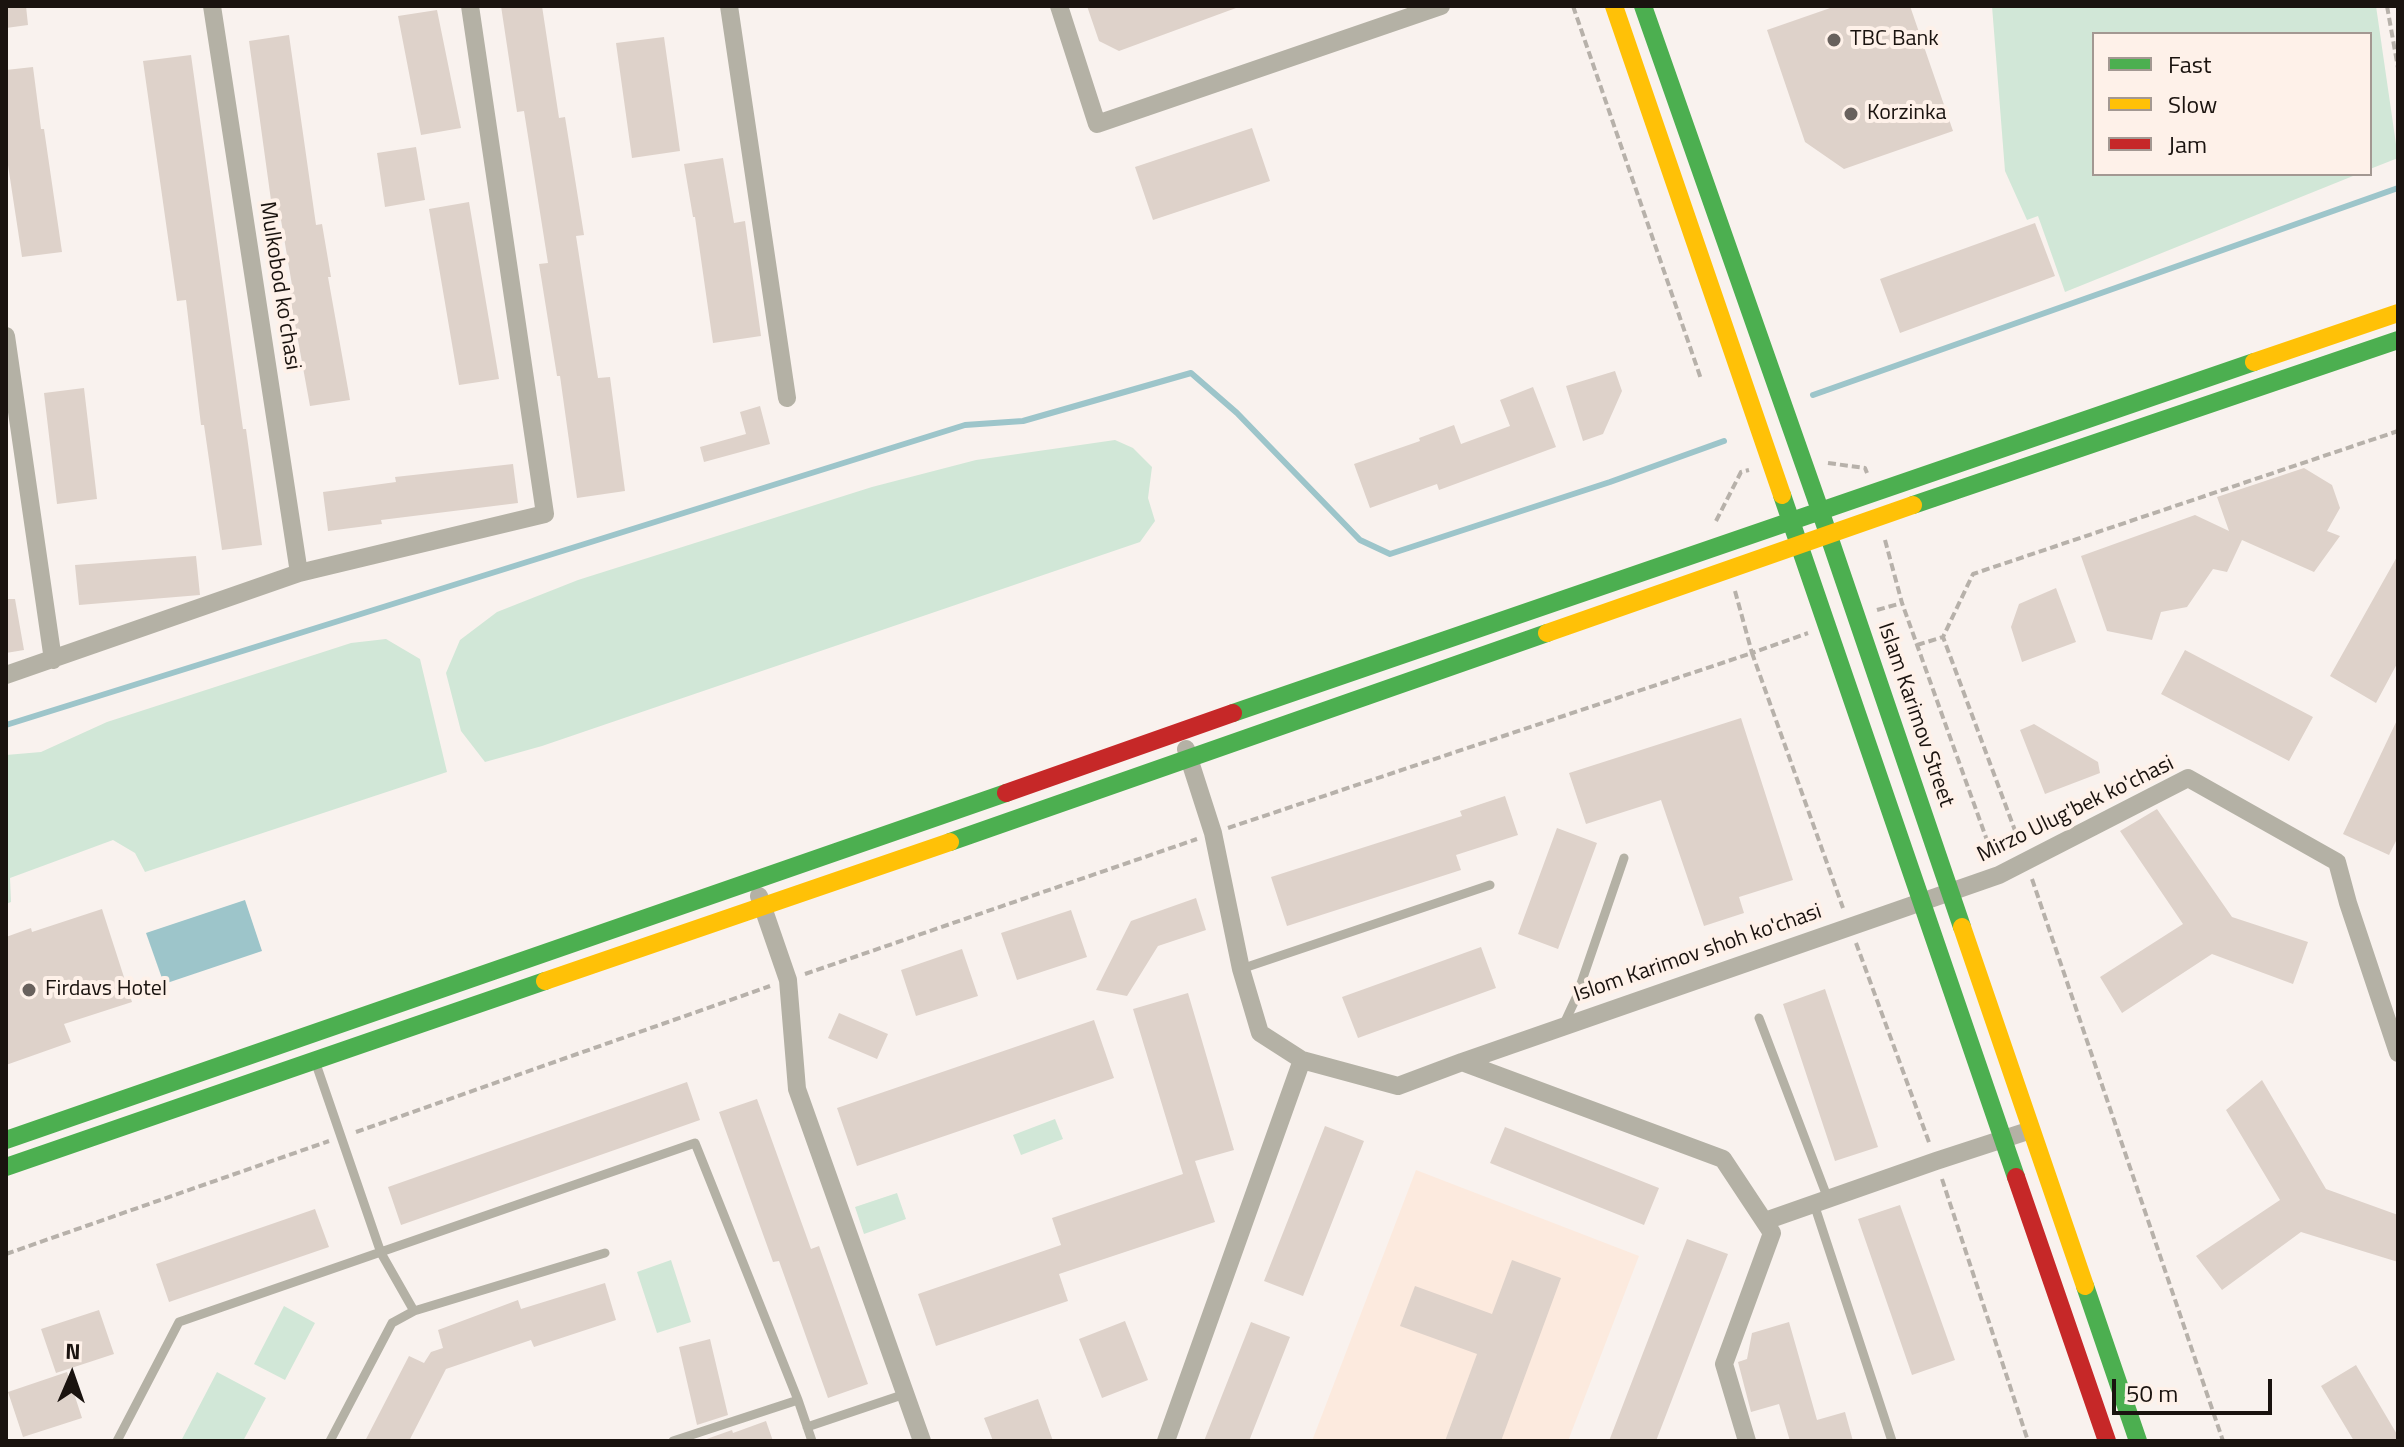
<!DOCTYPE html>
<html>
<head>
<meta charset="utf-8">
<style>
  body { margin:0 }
  #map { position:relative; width:2404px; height:1447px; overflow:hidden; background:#f9f2ee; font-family:"Titillium Web",sans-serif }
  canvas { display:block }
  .frame { position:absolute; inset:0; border:8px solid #1a130f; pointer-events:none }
  .legend { position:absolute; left:2092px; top:32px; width:280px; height:144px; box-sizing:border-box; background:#fef1e9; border:2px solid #a39892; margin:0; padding:10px 14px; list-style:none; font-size:24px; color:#1a130f }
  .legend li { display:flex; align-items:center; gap:16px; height:40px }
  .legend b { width:40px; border:2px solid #a39892 }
  .north { position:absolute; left:32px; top:1335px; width:80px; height:80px; -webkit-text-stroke:6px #fef1e9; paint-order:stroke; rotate:2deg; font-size:22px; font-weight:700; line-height:32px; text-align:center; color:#1a130f }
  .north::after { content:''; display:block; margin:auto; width:28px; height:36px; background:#1a130f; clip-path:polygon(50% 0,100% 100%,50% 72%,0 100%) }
  .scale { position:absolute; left:2112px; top:1379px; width:160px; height:36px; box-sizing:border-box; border:4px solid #1a130f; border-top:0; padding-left:10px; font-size:24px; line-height:28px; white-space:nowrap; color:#1a130f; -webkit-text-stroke:6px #fef1e9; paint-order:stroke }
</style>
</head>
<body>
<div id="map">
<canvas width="2404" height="1447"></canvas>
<div class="frame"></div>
<ul class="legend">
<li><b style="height:10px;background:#4caf50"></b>Fast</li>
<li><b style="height:10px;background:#ffc107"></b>Slow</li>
<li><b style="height:10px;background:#c62828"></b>Jam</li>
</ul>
<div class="north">N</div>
<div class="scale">50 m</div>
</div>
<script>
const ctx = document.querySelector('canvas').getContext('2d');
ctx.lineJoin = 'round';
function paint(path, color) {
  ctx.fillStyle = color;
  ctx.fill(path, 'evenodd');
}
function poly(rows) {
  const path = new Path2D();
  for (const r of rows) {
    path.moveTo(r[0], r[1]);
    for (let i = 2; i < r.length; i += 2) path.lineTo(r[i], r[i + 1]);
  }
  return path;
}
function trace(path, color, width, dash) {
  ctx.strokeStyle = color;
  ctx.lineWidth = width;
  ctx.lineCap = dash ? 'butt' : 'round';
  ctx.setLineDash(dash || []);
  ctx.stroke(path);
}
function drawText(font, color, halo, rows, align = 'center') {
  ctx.font = font + ' "Titillium Web",sans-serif';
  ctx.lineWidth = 8;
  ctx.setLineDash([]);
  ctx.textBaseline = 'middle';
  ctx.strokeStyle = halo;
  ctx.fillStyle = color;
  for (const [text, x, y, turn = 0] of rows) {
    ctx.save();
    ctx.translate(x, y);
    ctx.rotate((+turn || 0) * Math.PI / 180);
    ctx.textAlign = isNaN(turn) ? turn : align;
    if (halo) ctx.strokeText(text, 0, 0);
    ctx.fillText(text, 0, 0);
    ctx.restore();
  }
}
paint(poly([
  [1416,1170,1639,1256,1568,1441,1312,1441]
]), '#fceade');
paint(poly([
  [1992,6,2376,6,2398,158,2370,169,2370,34,2094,34,2094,174,2358,174,2065,292,2038,216,2027,220,2005,171],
  [1115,440,1133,448,1152,467,1148,498,1155,521,1140,542,542,746,485,762,461,731,446,673,460,640,497,612,578,580,872,487,976,460],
  [386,639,420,659,447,772,145,872,135,853,113,840,10,878,11,902,6,904,6,755,41,752,107,722,351,643],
  [1055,1119,1063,1139,1021,1155,1013,1135],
  [897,1193,906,1219,864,1234,855,1207],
  [671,1260,691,1322,657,1333,637,1272],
  [284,1306,315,1323,285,1380,254,1364],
  [217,1372,266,1398,243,1441,181,1441]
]), '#d1e7d7');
paint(poly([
  [245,900,262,951,164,984,146,933]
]), '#9dc5ca');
trace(poly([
  [1813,395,2398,188],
  [6,725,965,425,1023,421,1191,373,1237,413,1360,540,1390,554,1610,482,1724,441]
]), '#9dc5ca', 6);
paint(poly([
  [6,6,26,6,28,25,6,28],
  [501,6,542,6,559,118,565,117,584,235,576,236,598,378,610,377,625,491,577,498,560,376,557,376,539,264,548,263,524,111,517,112],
  [1087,6,1236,6,1236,8,1119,51,1099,41],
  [1836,6,1910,6,1953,131,1844,169,1805,142,1767,30],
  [437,10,461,128,421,135,398,16],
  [289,35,316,225,322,224,331,277,328,277,350,400,310,406,289,291,293,291,281,220,274,222,249,41],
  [664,37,680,151,632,158,616,43],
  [191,55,243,429,246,429,262,545,222,550,204,425,201,425,186,300,177,301,143,61],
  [33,67,41,129,44,129,62,252,22,257,6,152,6,70],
  [1252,128,1270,181,1153,220,1135,167],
  [416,147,425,200,385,207,377,153],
  [723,158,734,223,745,221,761,336,713,343,695,217,693,217,684,164],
  [469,202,499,379,459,385,429,209],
  [2035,223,2055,276,1900,333,1880,279],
  [1615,371,1622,391,1603,434,1583,441,1566,386],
  [1533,387,1556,447,1439,490,1437,484,1370,508,1354,464,1420,441,1419,438,1454,425,1461,444,1510,426,1500,400],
  [84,388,97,499,57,504,44,393],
  [760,406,770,444,704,462,700,447,746,434,740,412],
  [513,464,518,503,381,520,382,524,328,531,323,492,396,482,395,477],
  [2304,468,2332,485,2340,508,2327,531,2340,536,2314,572,2242,540,2227,572,2213,569,2187,607,2161,612,2152,640,2107,631,2081,556,2195,515,2229,531,2217,497],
  [2398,555,2398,662,2376,703,2330,676],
  [196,556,200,595,79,605,75,565],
  [2056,588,2076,642,2022,662,2011,627,2019,604],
  [6,599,15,599,24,650,6,653],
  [2185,650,2313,717,2289,761,2161,694],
  [1741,718,1793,880,1739,897,1744,913,1704,926,1661,800,1586,824,1569,773],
  [2398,718,2398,837,2389,855,2343,834],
  [2034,724,2098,762,2100,773,2045,794,2020,730],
  [1505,796,1518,835,1456,855,1461,870,1287,926,1271,877,1462,816,1460,811],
  [2157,809,2232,917,2308,942,2293,984,2212,954,2122,1013,2100,977,2183,924,2120,831],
  [1557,828,1597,843,1558,949,1518,934],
  [1196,898,1206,930,1158,946,1127,996,1096,990,1131,921],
  [102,909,132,1002,64,1024,71,1042,6,1065,6,937,31,928,32,932],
  [1071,910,1087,957,1017,980,1001,933],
  [1481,947,1496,988,1358,1038,1342,997],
  [962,949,978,996,916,1016,901,970],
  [1825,989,1878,1147,1835,1161,1783,1004],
  [1188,993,1234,1150,1195,1161,1215,1222,1059,1274,1068,1301,936,1346,918,1294,1061,1245,1052,1218,1183,1174,1133,1009],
  [839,1013,888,1034,877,1059,828,1038],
  [1094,1020,1114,1078,857,1166,837,1108],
  [2262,1080,2326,1189,2398,1215,2398,1262,2301,1232,2222,1290,2196,1256,2280,1200,2226,1110],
  [687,1082,700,1120,401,1225,388,1187],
  [757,1099,811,1249,819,1246,868,1384,828,1398,779,1261,773,1262,719,1112],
  [1325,1126,1364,1141,1303,1296,1264,1281],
  [1505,1127,1659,1188,1644,1225,1490,1163],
  [1900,1205,1955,1360,1912,1375,1858,1219],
  [315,1209,329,1247,169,1302,156,1264],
  [1687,1239,1728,1254,1656,1441,1609,1441],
  [1512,1260,1561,1278,1501,1441,1445,1441,1477,1354,1400,1326,1415,1286,1492,1314],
  [605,1283,616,1320,534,1347,531,1340,446,1369,409,1441,365,1441,409,1356,424,1363,431,1352,443,1348,438,1330,518,1300,521,1309],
  [99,1310,114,1354,56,1373,41,1329],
  [1125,1321,1148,1380,1102,1398,1079,1339],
  [1251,1322,1290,1337,1249,1441,1204,1441],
  [1789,1322,1817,1420,1845,1412,1853,1441,1790,1441,1779,1404,1751,1412,1738,1362,1747,1359,1752,1333],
  [710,1339,728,1415,697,1425,679,1347],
  [2356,1365,2398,1436,2398,1441,2354,1441,2321,1386],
  [67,1372,82,1418,23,1437,8,1392],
  [1038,1399,1053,1441,993,1441,984,1418],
  [766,1421,773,1441,701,1441,732,1430,733,1433]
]), '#ded2ca');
trace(poly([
  [1573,6,1701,379],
  [2387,6,2398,68],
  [1828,463,1865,468,1867,473],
  [1716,521,1741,472,1749,470],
  [1885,540,1902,603,1993,857],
  [1735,591,1752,653,1808,633],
  [1877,610,1902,603],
  [1917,645,1943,637],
  [1228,828,1752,653,1843,908],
  [2020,844,1943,637,1973,574,2398,431],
  [2032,879,2223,1441],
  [1856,943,1930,1145],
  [805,974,1197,839],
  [356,1132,770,986],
  [1942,1179,2028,1441],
  [6,1254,329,1141]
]), '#b7b1aa', 4, [8, 4]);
trace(poly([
  [1241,969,1490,885],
  [1759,1018,1828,1199],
  [1563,1026,1576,998,1624,858],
  [315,1061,381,1253,414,1311],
  [1814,1204,1892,1441],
  [807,1427,905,1394],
  [117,1441,179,1322,695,1143,798,1400,812,1441],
  [330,1441,392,1323,414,1311,605,1253],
  [673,1441,798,1400]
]), '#b4b1a5', 9);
trace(poly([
  [212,6,299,573],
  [729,6,787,398],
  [1059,6,1097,124,1441,6],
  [6,336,53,660],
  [6,675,299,573,545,514,470,6],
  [1186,749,1213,833,1241,969,1260,1033,1302,1060,1398,1086,1462,1062,1723,1159,1772,1233,1724,1364,1747,1441],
  [759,896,788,980,797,1089,922,1441],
  [1462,1062,1999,875,2188,778,2337,862,2348,903,2398,1053],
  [1765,1221,1936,1161,2031,1130],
  [1166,1441,1302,1060]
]), '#b4b1a5', 18);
trace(poly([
  [1643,6,1820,510,1962,927],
  [1782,495,2016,1177],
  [1913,505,2398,340],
  [1233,713,2254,362],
  [950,842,1547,633],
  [6,1140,1006,793],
  [6,1167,545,981],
  [2085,1286,2138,1441]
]), '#4caf50', 18);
trace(poly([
  [1614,6,1782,495],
  [2254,362,2398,313],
  [1547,633,1913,505],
  [1962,927,2085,1286],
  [545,981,950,842]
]), '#ffc107', 18);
trace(poly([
  [1006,793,1233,713],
  [2016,1177,2107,1441]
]), '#c62828', 18);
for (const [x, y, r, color] of [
  [1834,40,8,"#68615d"],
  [1851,114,8,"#68615d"],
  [29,990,8,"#68615d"]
]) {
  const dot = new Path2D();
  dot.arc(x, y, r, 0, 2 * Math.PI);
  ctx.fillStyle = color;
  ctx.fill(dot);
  trace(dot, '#fef1e9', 3);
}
drawText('22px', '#1a130f', '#fef1e9', [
  ["TBC Bank",1850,40],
  ["Korzinka",1867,114],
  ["Firdavs Hotel",45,990]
], 'left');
drawText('22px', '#1a130f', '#fef1e9', [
  ["Mulkobod ko'chasi",279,286,81],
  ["Islam Karimov Street",1915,715,71],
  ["Mirzo Ulug'bek ko'chasi",2076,810,-26],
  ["Islom Karimov shoh ko'chasi",1698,954,-19]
]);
</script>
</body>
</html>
